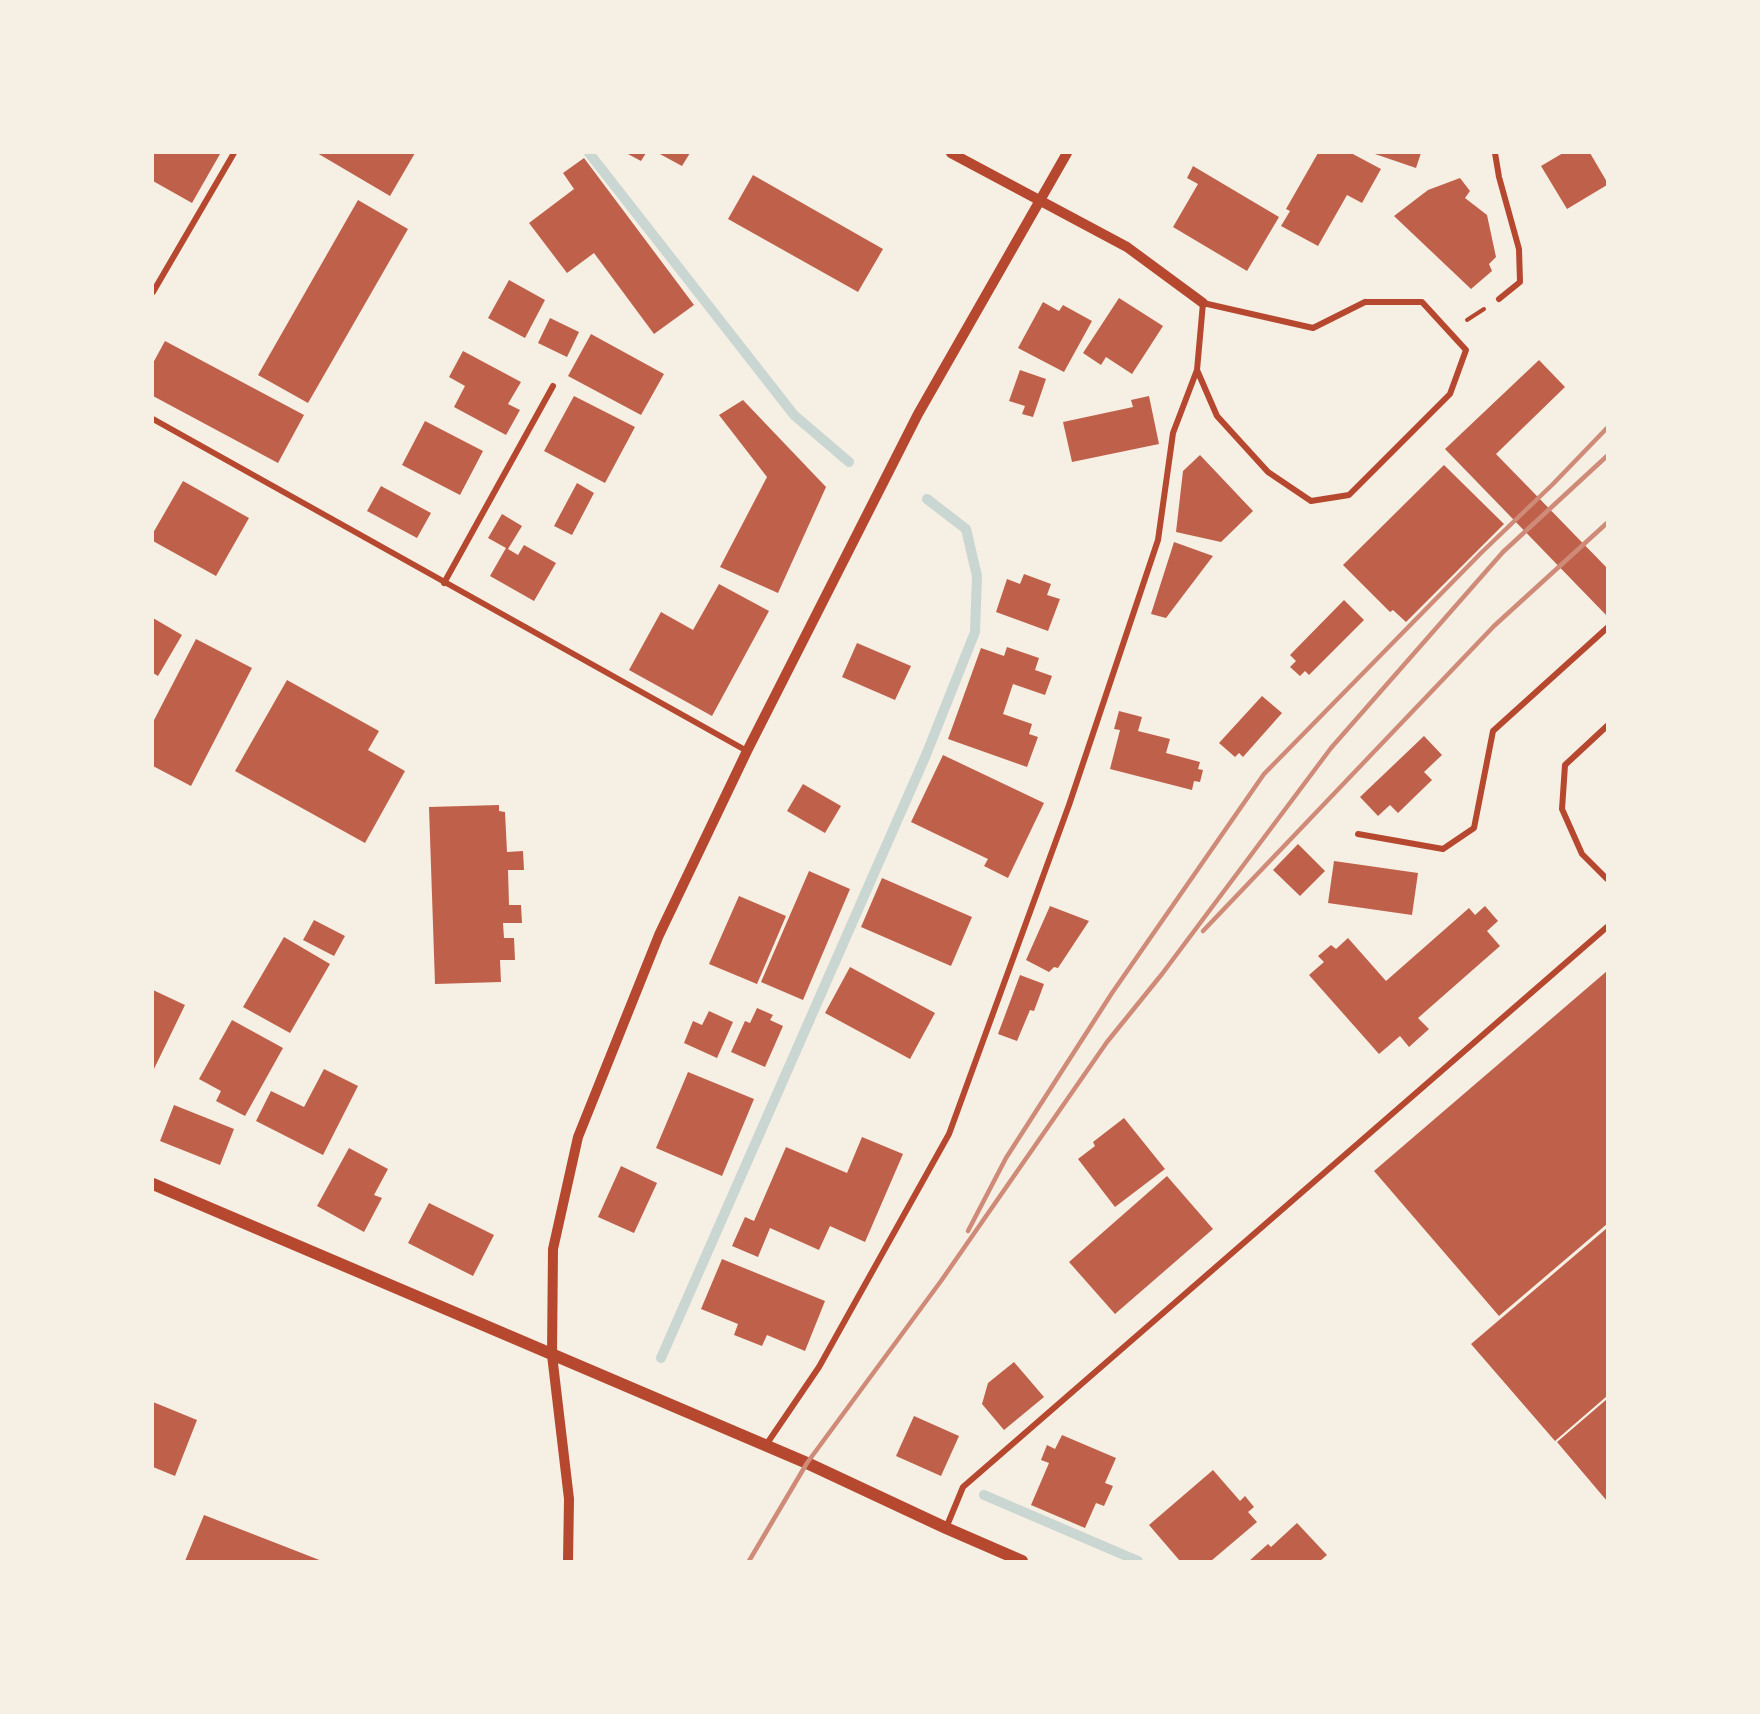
<!DOCTYPE html>
<html>
<head>
<meta charset="utf-8">
<style>
  body { margin:0 }
  #map { position:relative; width:1760px; height:1714px; overflow:hidden; background:#f6efe4; font-family:"Noto Sans",sans-serif }
  canvas { display:block }
  .frame { position:absolute; inset:0; border:154px solid #f6efe4; pointer-events:none }
</style>
</head>
<body>
<div id="map">
<canvas width="1760" height="1714"></canvas>
<div class="frame"></div>
</div>
<script>
const ctx = document.querySelector('canvas').getContext('2d');
ctx.lineJoin = 'round';
function poly(rows) {
  const path = new Path2D();
  for (const r of rows) {
    path.moveTo(r[0], r[1]);
    for (let i = 2; i < r.length; i += 2) path.lineTo(r[i], r[i + 1]);
  }
  return path;
}
function trace(path, color, width, dash) {
  ctx.strokeStyle = color;
  ctx.lineWidth = width;
  ctx.lineCap = dash ? 'butt' : 'round';
  ctx.setLineDash(dash || []);
  ctx.stroke(path);
}
function paint(path, color) {
  ctx.fillStyle = color;
  ctx.fill(path, 'evenodd');
}
trace(poly([
  [589,153,794,415,849,462],
  [661,1358,926,755,975,632,977,576,966,529,927,499],
  [984,1495,1138,1561]
]), '#c9d6d2', 10);
paint(poly([
  [153,153,218,153,220,154,192,203,153,181],
  [317,153,415,153,390,196],
  [626,153,646,153,641,161],
  [658,153,690,153,682,166],
  [1318,153,1351,153,1381,169,1362,203,1347,195,1318,246,1281,226,1290,211,1286,209],
  [1372,153,1421,153,1416,168],
  [1563,153,1590,153,1607,182,1607,185,1567,209,1541,166],
  [584,158,694,305,654,334,594,253,567,273,529,223,574,189,563,173],
  [1193,166,1279,217,1247,271,1173,227,1198,184,1187,178],
  [753,175,883,249,858,292,728,219],
  [1460,178,1470,191,1465,198,1487,215,1496,257,1489,264,1492,271,1471,289,1394,216,1428,190],
  [358,200,408,229,308,403,258,375],
  [509,280,545,300,525,338,488,318],
  [1119,298,1163,326,1132,374,1106,357,1101,365,1083,353],
  [1043,302,1059,311,1063,305,1092,321,1064,372,1018,348],
  [550,318,579,332,567,357,538,343],
  [591,334,664,374,641,415,568,376],
  [165,341,304,415,278,463,153,396,153,363],
  [463,351,521,382,508,404,520,410,506,435,454,407,465,386,449,377],
  [1539,360,1565,387,1496,454,1607,568,1607,616,1445,449],
  [1020,370,1046,379,1033,417,1022,414,1025,406,1009,401],
  [574,396,635,427,605,483,544,451],
  [1149,396,1159,444,1072,462,1063,422,1133,407,1131,400],
  [743,400,826,487,778,593,720,567,767,477,719,415],
  [425,421,483,451,460,495,402,465],
  [1200,455,1253,511,1221,542,1176,532,1183,471],
  [1444,465,1504,524,1406,622,1393,610,1390,612,1343,565],
  [183,481,249,518,216,576,153,541,153,533],
  [577,483,594,493,572,535,554,526],
  [381,486,431,513,417,538,367,511],
  [502,514,522,526,508,549,518,555,524,545,556,563,534,601,490,576,506,548,488,538],
  [1174,542,1213,556,1166,618,1151,614],
  [1024,574,1051,584,1047,595,1060,599,1048,631,996,612,1007,579,1020,584],
  [719,584,769,611,712,716,629,670,661,612,693,630],
  [1344,600,1364,620,1309,675,1305,671,1300,676,1290,667,1296,661,1290,655],
  [153,618,182,635,158,676,153,673],
  [196,639,252,668,191,786,153,766,153,722],
  [857,643,911,666,895,700,842,677],
  [1007,647,1039,658,1035,670,1052,676,1045,695,1013,684,1003,714,1032,724,1029,734,1038,737,1027,767,948,739,981,648,1004,656],
  [287,680,379,731,368,750,405,771,365,843,235,771],
  [1262,696,1282,713,1243,757,1239,753,1235,757,1219,743],
  [1119,711,1142,717,1138,731,1170,739,1166,753,1200,762,1198,769,1203,770,1200,782,1194,781,1192,790,1110,769,1120,730,1114,729],
  [1424,736,1442,755,1424,772,1432,780,1398,813,1390,805,1378,816,1360,797],
  [943,755,1044,803,1008,878,984,866,988,859,911,822],
  [803,784,841,806,825,833,787,811],
  [499,805,499,811,505,812,507,852,523,851,524,870,508,870,509,905,521,905,522,923,503,923,504,938,514,938,515,960,500,960,501,982,435,984,429,807],
  [1298,844,1325,871,1300,896,1273,870],
  [1334,861,1418,873,1412,915,1328,903],
  [809,871,850,889,803,1000,761,982],
  [882,878,972,917,951,966,861,927],
  [739,896,786,916,757,984,709,964],
  [1050,906,1089,921,1058,968,1054,967,1049,972,1026,960],
  [1485,906,1498,921,1487,931,1500,946,1418,1018,1429,1029,1409,1047,1400,1036,1379,1054,1309,975,1324,962,1318,956,1331,945,1336,949,1348,938,1386,981,1469,908,1475,915],
  [314,920,345,936,334,956,303,940],
  [284,937,330,964,290,1033,243,1007],
  [850,967,935,1013,910,1059,825,1013],
  [1607,971,1607,1224,1499,1316,1374,1171],
  [1020,975,1044,984,1034,1011,1030,1010,1017,1041,998,1034],
  [153,990,185,1005,153,1071],
  [757,1008,773,1015,770,1020,783,1026,765,1067,731,1052,745,1021,750,1023],
  [709,1011,733,1022,717,1058,684,1043,693,1021,702,1025],
  [232,1020,283,1048,245,1116,216,1101,221,1091,199,1079],
  [324,1069,358,1086,323,1155,256,1121,271,1091,304,1107],
  [688,1072,754,1099,722,1176,656,1148],
  [174,1105,234,1129,220,1165,160,1141],
  [1124,1118,1165,1169,1115,1207,1078,1159,1095,1146,1093,1142],
  [862,1137,903,1154,865,1242,830,1226,819,1250,770,1228,758,1257,732,1246,745,1217,754,1221,786,1147,847,1173],
  [349,1148,388,1169,374,1195,382,1198,364,1232,317,1206],
  [621,1166,657,1183,634,1233,598,1217],
  [1167,1176,1213,1229,1115,1314,1069,1262],
  [429,1203,494,1235,473,1276,408,1243],
  [1607,1228,1607,1396,1555,1441,1471,1344],
  [722,1259,825,1301,805,1351,767,1335,762,1346,734,1335,738,1324,701,1309],
  [1014,1362,1044,1397,1004,1430,982,1404,988,1383],
  [1607,1399,1607,1501,1557,1442],
  [153,1402,197,1420,175,1476,153,1467],
  [914,1416,959,1436,941,1476,896,1456],
  [1062,1435,1116,1458,1105,1483,1113,1486,1104,1506,1096,1503,1085,1528,1031,1505,1049,1463,1041,1460,1047,1445,1055,1449],
  [1213,1470,1240,1501,1245,1496,1254,1507,1248,1512,1257,1522,1211,1561,1180,1561,1149,1525],
  [204,1515,322,1561,185,1561],
  [1297,1523,1327,1555,1320,1561,1249,1561,1268,1544,1271,1547]
]), '#bf614a');
trace(poly([
  [1467,320,1484,309]
]), '#b5482f', 4);
trace(poly([
  [1495,153,1499,177,1519,249,1520,282,1499,299],
  [153,292,234,153],
  [1365,302,1422,302,1466,350,1450,394,1349,495,1311,501,1268,472,1217,416,1197,370,1203,303,1313,328,1365,302],
  [153,419,747,751],
  [444,583,553,386],
  [1607,726,1565,765,1562,809,1582,854,1607,879],
  [1358,834,1443,849,1474,828,1493,731,1607,628],
  [766,1445,819,1367,949,1134,1069,805,1158,540,1173,433,1197,370],
  [946,1528,963,1487,1607,927]
]), '#b5482f', 6);
trace(poly([
  [951,153,1127,247,1203,303],
  [568,1561,569,1499,552,1355,553,1249,578,1137,659,935,747,751,918,414,1067,153]
]), '#b5482f', 10);
trace(poly([
  [153,1184,807,1463,946,1528,1022,1561]
]), '#b5482f', 12);
trace(poly([
  [1203,931,1494,626,1607,523],
  [968,1231,1006,1158,1112,993,1264,774,1481,553,1553,484,1607,428],
  [749,1561,807,1463,941,1281,1107,1042,1162,974,1331,748,1503,552,1607,456]
]), '#cf8b77', 4.5);
</script>
</body>
</html>
